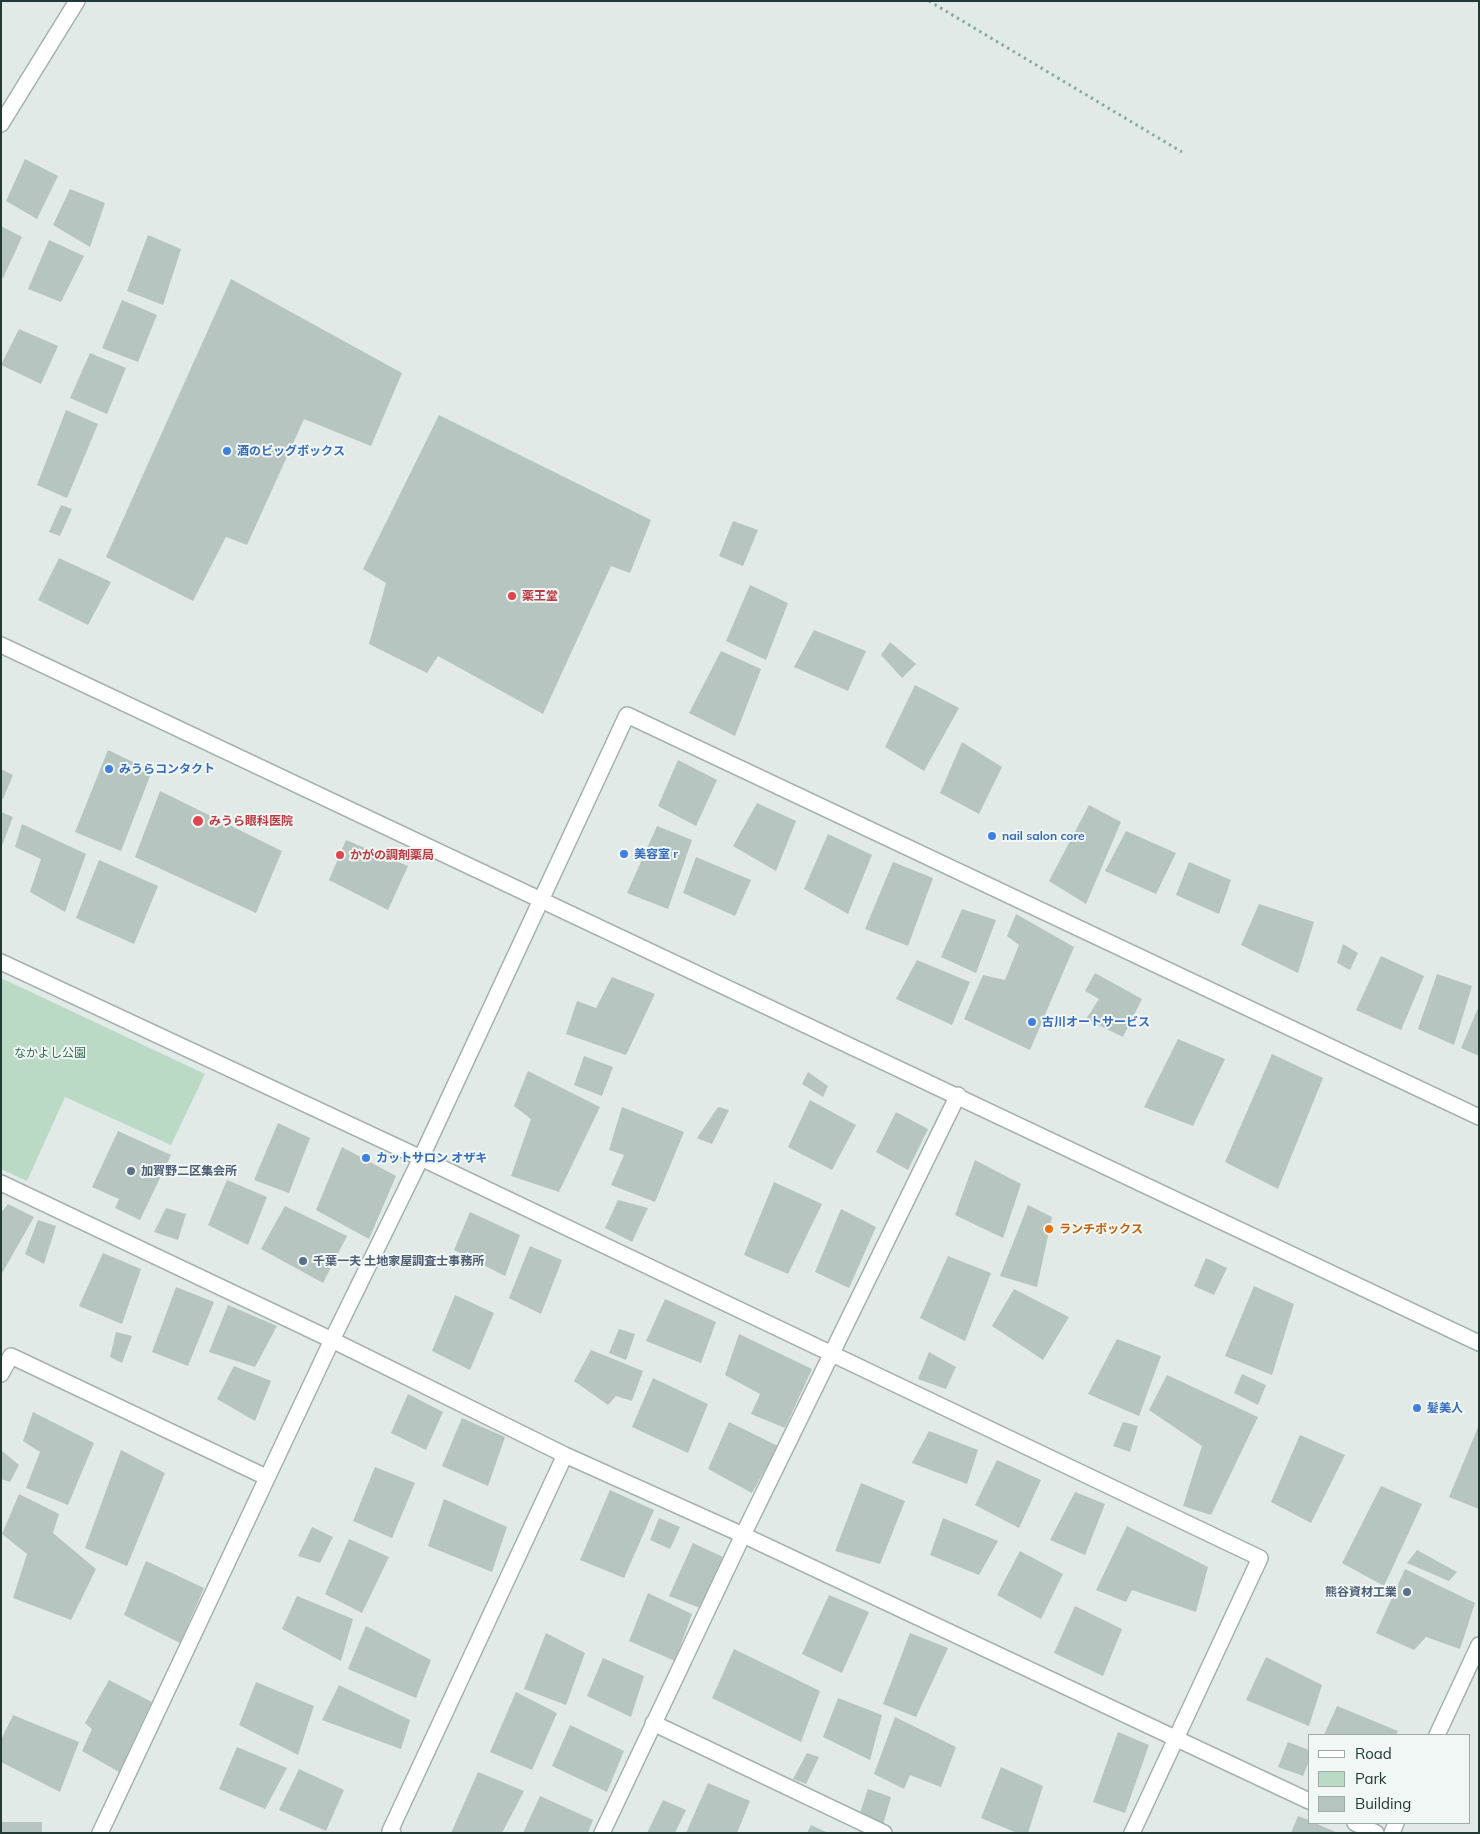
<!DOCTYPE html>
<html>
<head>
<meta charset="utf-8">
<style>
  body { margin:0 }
  #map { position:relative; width:1480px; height:1834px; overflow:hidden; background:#e1eae7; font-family:Mulish,sans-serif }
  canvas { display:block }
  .frame { position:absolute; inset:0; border:2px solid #223a35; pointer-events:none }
  .legend { position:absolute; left:1308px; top:1734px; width:162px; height:90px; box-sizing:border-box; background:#f1f7f4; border:1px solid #9eaba8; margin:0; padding:6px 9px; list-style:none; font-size:15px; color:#223a35 }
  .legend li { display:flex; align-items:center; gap:10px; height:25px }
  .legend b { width:25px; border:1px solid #9eaba8 }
</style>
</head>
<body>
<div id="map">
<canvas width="1480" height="1834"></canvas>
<div class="frame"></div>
<ul class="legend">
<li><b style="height:6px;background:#fff"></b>Road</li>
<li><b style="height:14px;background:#bbdac6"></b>Park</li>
<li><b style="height:14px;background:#b6c5c0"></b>Building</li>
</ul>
</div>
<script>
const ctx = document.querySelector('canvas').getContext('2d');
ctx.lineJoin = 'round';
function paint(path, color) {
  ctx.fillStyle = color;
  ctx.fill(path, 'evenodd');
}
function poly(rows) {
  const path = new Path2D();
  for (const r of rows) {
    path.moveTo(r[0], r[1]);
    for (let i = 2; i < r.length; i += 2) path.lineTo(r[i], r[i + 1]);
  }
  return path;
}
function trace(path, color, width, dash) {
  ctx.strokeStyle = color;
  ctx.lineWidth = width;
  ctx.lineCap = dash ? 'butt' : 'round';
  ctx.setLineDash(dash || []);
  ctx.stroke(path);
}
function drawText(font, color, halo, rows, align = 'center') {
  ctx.font = font + ' Mulish,"Noto Sans JP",sans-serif';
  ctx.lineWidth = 4;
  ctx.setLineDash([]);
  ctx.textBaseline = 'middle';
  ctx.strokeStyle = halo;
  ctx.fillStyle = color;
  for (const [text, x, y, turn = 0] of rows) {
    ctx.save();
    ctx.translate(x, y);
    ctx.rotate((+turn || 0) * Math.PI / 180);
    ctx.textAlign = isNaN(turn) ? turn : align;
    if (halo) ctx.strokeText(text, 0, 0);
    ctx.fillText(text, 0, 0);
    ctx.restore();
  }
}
paint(poly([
  [1,978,205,1074,171,1145,65,1097,27,1181,1,1169]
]), '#bbdac6');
paint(poly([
  [25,159,58,176,37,219,6,201],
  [70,189,105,203,90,247,53,225],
  [1,226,22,237,3,278,1,277],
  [148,235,181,249,163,305,127,291],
  [49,240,84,256,61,302,28,289],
  [231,279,402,373,371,446,304,419,247,545,226,537,193,601,106,557],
  [122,300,157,315,138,362,102,348],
  [19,329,58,346,41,384,1,365],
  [90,353,126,368,107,414,70,398],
  [66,410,98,424,67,498,37,485],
  [439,415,651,520,630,573,611,566,543,714,438,656,427,673,369,644,386,583,363,569],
  [61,505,72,509,60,536,49,532],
  [733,521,758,530,743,566,719,556],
  [59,558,111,582,88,625,38,600],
  [750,585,788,603,766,660,726,641],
  [814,630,866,651,848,691,794,667],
  [890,642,916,664,902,678,881,655],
  [721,651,761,669,735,736,689,713],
  [915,685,959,708,924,771,885,747],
  [962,742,1002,767,979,814,940,793],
  [108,750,152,771,121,851,75,832],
  [678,760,717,780,696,826,658,806],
  [1,769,13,775,3,799,1,799],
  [160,791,282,851,256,913,135,857],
  [757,803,796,821,776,871,733,846],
  [1089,805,1121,822,1086,904,1049,881],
  [1,812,13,817,1,848],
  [22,824,86,854,65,912,30,892,41,859,15,847],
  [657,826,692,840,668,909,627,893],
  [1126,831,1176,853,1156,894,1105,871],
  [828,834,872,855,848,914,804,889],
  [346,840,408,866,388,910,329,880],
  [696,857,751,880,735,916,683,893],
  [99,860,158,886,134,944,76,918],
  [893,862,933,878,908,946,865,929],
  [1189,862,1231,880,1219,914,1176,895],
  [1259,904,1314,922,1298,973,1241,945],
  [962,909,996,920,976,973,941,957],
  [1016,914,1074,947,1030,1050,964,1019,983,975,1005,980,1019,945,1007,936],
  [1343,944,1358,953,1350,970,1337,963],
  [1381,956,1424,976,1401,1030,1356,1010],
  [917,960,970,982,952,1025,896,999],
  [1095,973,1142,999,1123,1037,1086,1019,1099,999,1085,991],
  [1437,974,1472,986,1454,1045,1418,1029],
  [612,977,655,994,626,1055,566,1034,577,1001,596,1008],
  [1479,1006,1479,1056,1461,1048],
  [1178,1039,1225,1059,1193,1126,1144,1107],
  [1272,1054,1323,1078,1278,1189,1225,1162],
  [584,1056,613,1067,602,1096,574,1085],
  [528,1071,600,1107,559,1192,511,1176,531,1119,514,1106],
  [808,1072,828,1086,823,1097,802,1084],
  [810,1100,856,1125,832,1170,788,1147],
  [622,1107,684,1132,655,1202,611,1185,624,1155,609,1150],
  [718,1107,729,1110,712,1144,697,1138],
  [896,1112,928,1129,908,1170,876,1152],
  [278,1123,310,1138,289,1193,254,1180],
  [118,1131,171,1155,140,1220,115,1208,119,1199,92,1187],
  [342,1147,396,1176,369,1239,316,1210],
  [975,1160,1021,1184,1003,1238,955,1215],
  [227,1180,267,1197,248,1245,208,1225],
  [774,1182,822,1204,788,1274,744,1255],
  [618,1200,648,1208,632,1242,605,1228],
  [8,1204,34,1217,1,1275,1,1213],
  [1028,1205,1052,1217,1037,1287,1000,1276],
  [285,1206,347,1236,323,1283,261,1249],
  [166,1208,186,1214,178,1240,154,1232],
  [841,1209,876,1227,849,1288,815,1272],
  [470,1212,520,1235,505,1276,454,1250],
  [38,1220,56,1226,44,1264,25,1254],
  [530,1246,562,1260,541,1314,509,1298],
  [103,1253,141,1269,122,1324,79,1306],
  [948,1256,991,1273,965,1341,920,1318],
  [1206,1258,1227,1268,1214,1295,1194,1286],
  [1254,1286,1294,1304,1272,1375,1225,1356],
  [176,1287,214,1302,188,1366,152,1352],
  [1014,1289,1069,1317,1043,1360,992,1326],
  [455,1295,494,1313,470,1370,432,1351],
  [665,1299,716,1322,701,1363,646,1341],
  [228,1305,277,1326,255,1367,209,1352],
  [619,1329,635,1334,626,1360,609,1353],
  [116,1332,132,1336,122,1363,110,1357],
  [739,1334,812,1369,785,1428,751,1414,760,1394,725,1375],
  [1117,1339,1161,1356,1139,1416,1088,1394],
  [591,1350,643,1371,632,1401,616,1396,608,1405,574,1381],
  [929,1352,956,1367,946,1389,918,1379],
  [234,1366,271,1381,255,1421,217,1399],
  [1242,1374,1266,1385,1258,1405,1234,1393],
  [1167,1375,1258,1417,1211,1515,1183,1506,1202,1446,1149,1410],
  [653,1378,708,1404,688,1453,632,1427],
  [408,1394,443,1412,426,1450,391,1433],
  [33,1412,94,1443,68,1505,26,1488,40,1452,23,1441],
  [462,1418,505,1437,488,1486,442,1466],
  [729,1422,778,1446,752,1493,708,1469],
  [1123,1422,1138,1426,1130,1452,1113,1446],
  [1479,1425,1479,1509,1449,1497],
  [929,1431,978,1450,967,1484,912,1463],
  [1300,1435,1345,1455,1311,1523,1271,1502],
  [1,1450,19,1465,10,1482,1,1479],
  [121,1450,165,1473,127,1566,85,1548],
  [997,1460,1041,1480,1019,1528,975,1505],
  [375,1467,415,1483,392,1538,353,1521],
  [861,1483,905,1501,880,1564,835,1551],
  [1381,1486,1422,1504,1384,1586,1342,1563],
  [610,1490,654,1510,624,1578,580,1560],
  [1075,1492,1105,1504,1085,1555,1050,1540],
  [19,1494,59,1514,53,1533,96,1569,71,1620,13,1598,27,1554,2,1534],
  [444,1499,507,1527,492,1572,428,1546],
  [659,1518,680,1527,670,1549,650,1540],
  [943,1518,998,1541,979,1575,930,1555],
  [1127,1526,1208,1567,1196,1612,1132,1590,1126,1602,1096,1590],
  [312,1527,333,1537,320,1563,298,1556],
  [349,1539,389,1557,362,1613,325,1594],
  [693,1543,723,1557,700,1608,669,1596],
  [1417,1550,1457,1572,1449,1581,1407,1563],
  [1020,1551,1063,1574,1041,1619,997,1595],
  [146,1561,204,1588,180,1643,124,1615],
  [1405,1569,1475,1603,1460,1649,1426,1637,1414,1650,1376,1633],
  [648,1593,692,1614,675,1661,629,1641],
  [829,1595,869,1612,842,1673,802,1654],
  [297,1596,353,1619,341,1661,282,1629],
  [1075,1606,1122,1629,1103,1676,1054,1653],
  [366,1626,431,1660,416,1698,348,1669],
  [546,1633,585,1653,566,1705,524,1689],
  [910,1633,948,1648,916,1717,883,1704],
  [734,1649,820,1691,801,1742,712,1698],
  [1266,1657,1322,1685,1309,1726,1246,1700],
  [603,1658,644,1676,631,1717,587,1696],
  [109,1680,152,1702,119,1772,82,1751,92,1729,85,1723],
  [256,1682,314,1706,298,1755,239,1725],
  [339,1685,410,1720,401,1749,322,1720],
  [516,1692,557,1713,532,1770,490,1752],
  [838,1698,882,1715,870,1760,823,1737],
  [1337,1706,1398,1731,1396,1735,1324,1735],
  [13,1715,79,1742,60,1792,1,1762,1,1740],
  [895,1717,956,1747,941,1787,910,1775,904,1789,874,1774],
  [570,1725,624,1751,607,1792,552,1766],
  [1118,1732,1149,1745,1125,1813,1093,1802],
  [1288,1742,1309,1750,1309,1761,1303,1776,1278,1767],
  [237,1747,287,1768,265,1809,219,1789],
  [807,1753,819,1757,806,1784,793,1779],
  [1001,1767,1043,1786,1028,1833,1017,1833,981,1818],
  [299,1769,344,1790,326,1831,279,1810],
  [478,1772,524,1791,502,1833,451,1833],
  [708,1783,750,1801,737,1833,686,1833],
  [868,1789,891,1797,883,1825,859,1816],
  [540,1796,593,1820,588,1833,523,1833],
  [663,1800,686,1810,675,1833,647,1833],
  [1298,1816,1309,1820,1309,1823,1315,1823,1338,1833,1291,1833],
  [1,1822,42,1822,42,1833,1,1833],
  [811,1825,828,1833,807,1833]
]), '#b6c5c0');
const minor = poly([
  [1,124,77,1],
  [1,962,421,1158,1260,1558,1132,1833],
  [1,1183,332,1340,565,1455,743,1535,1309,1801],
  [1,1374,11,1356,266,1477],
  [653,1723,884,1833],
  [1355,1823,1376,1833],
  [100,1833,332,1340,421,1158,627,715,1479,1117],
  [393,1833,390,1831,565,1455],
  [602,1833,743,1535,958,1095]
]);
const tertiary = poly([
  [1,645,1479,1343],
  [1437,1735,1479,1645],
  [1392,1833,1396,1823]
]);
trace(minor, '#a4b2ae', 18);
trace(tertiary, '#a4b2ae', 18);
trace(poly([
  [929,1,1182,152]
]), '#83aca2', 3, [2.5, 4]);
trace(minor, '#fff', 15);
trace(tertiary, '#fff', 15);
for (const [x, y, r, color] of [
  [227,451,5,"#3f7fe0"],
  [512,596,5,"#e0444e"],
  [109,769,5,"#3f7fe0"],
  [198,821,6,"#e0444e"],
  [992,836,5,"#3f7fe0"],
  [624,854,5,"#3f7fe0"],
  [340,855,5,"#e0444e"],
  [1032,1022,5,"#3f7fe0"],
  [366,1158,5,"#3f7fe0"],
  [131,1171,5,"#5c6f8a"],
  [1049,1229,5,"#e8710a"],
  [303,1261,5,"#5c6f8a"],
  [1417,1408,5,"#3f7fe0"],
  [1407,1592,5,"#5c6f8a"]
]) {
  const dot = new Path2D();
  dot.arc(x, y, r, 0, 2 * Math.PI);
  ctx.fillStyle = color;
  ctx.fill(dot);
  trace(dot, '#f1f7f4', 2);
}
drawText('bold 12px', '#366cbe', '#f1f7f4', [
  ["酒のビッグボックス",237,451],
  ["みうらコンタクト",119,769],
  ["nail salon core",1002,836],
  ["美容室 r",634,854],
  ["古川オートサービス",1042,1022],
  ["カットサロン オザキ",376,1158],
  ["髪美人",1427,1408]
], 'left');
drawText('bold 12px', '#be3a42', '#f1f7f4', [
  ["薬王堂",522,596],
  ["みうら眼科医院",209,821],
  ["かがの調剤薬局",350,855]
], 'left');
drawText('12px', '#2f6e4c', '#f1f7f4', [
  ["なかよし公園",50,1053]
]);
drawText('bold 12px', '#4e5e75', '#f1f7f4', [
  ["加賀野二区集会所",141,1171],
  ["千葉一夫 土地家屋調査士事務所",313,1261],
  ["熊谷資材工業",1397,1592,"right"]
], 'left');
drawText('bold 12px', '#c56008', '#f1f7f4', [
  ["ランチボックス",1059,1229]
], 'left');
</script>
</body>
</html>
